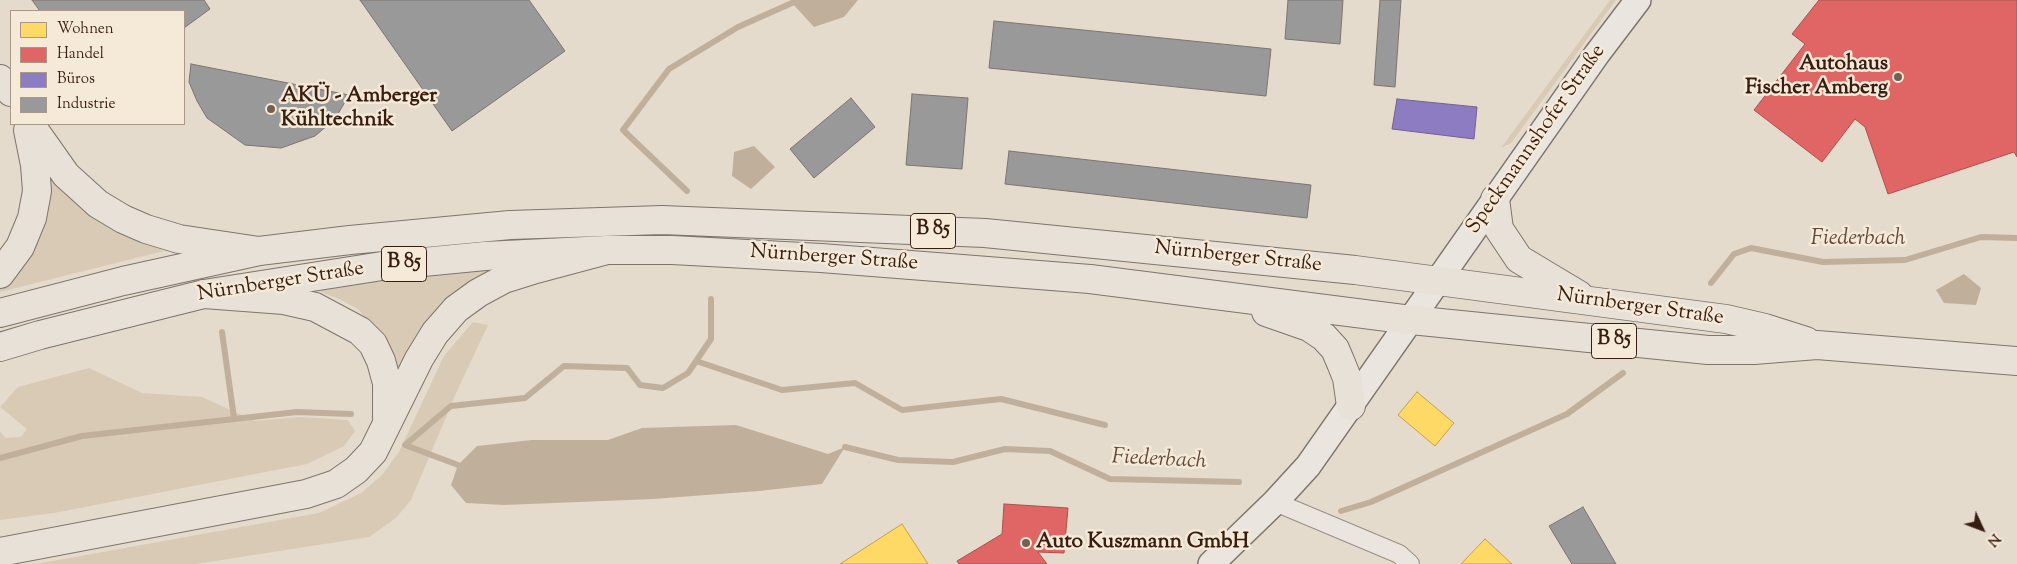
<!DOCTYPE html>
<html>
<head>
<meta charset="utf-8">
<style>
  body { margin:0 }
  #map { position:relative; width:2017px; height:564px; overflow:hidden; background:#e4dbcc; font-family:"Sorts Mill Goudy",serif }
  canvas { display:block }
  .legend { position:absolute; left:10px; top:10px; width:175px; height:115px; box-sizing:border-box; background:#f5e9d7; border:1px solid #a99788; margin:0; padding:6px 9px; list-style:none; font-size:15px; color:#381d11 }
  .legend li { display:flex; align-items:center; gap:10px; height:25px }
  .legend b { width:25px; border:1px solid #a99788 }
  .north { position:absolute; left:1957px; top:504px; width:50px; height:50px; -webkit-text-stroke:4px #f5e9d7; paint-order:stroke; rotate:133deg; font-size:14px; font-weight:700; line-height:20px; text-align:center; color:#381d11 }
  .north::after { content:''; display:block; margin:auto; width:18px; height:22px; background:#381d11; clip-path:polygon(50% 0,100% 100%,50% 72%,0 100%) }
</style>
</head>
<body>
<div id="map">
<canvas width="2017" height="564"></canvas>
<ul class="legend">
<li><b style="height:14px;background:#ffd966"></b>Wohnen</li>
<li><b style="height:14px;background:#e06666"></b>Handel</li>
<li><b style="height:14px;background:#8e7cc3"></b>Büros</li>
<li><b style="height:14px;background:#999"></b>Industrie</li>
</ul>
<div class="north">N</div>
</div>
<script>
const ctx = document.querySelector('canvas').getContext('2d');
ctx.lineJoin = 'round';
function paint(path, color) {
  ctx.fillStyle = color;
  ctx.fill(path, 'evenodd');
}
function poly(rows) {
  const path = new Path2D();
  for (const r of rows) {
    path.moveTo(r[0], r[1]);
    for (let i = 2; i < r.length; i += 2) path.lineTo(r[i], r[i + 1]);
  }
  return path;
}
function trace(path, color, width, dash) {
  ctx.strokeStyle = color;
  ctx.lineWidth = width;
  ctx.lineCap = dash ? 'butt' : 'round';
  ctx.setLineDash(dash || []);
  ctx.stroke(path);
}
function drawText(font, color, halo, rows, align = 'center') {
  ctx.font = font + ' "Sorts Mill Goudy",serif';
  ctx.lineWidth = 5;
  ctx.setLineDash([]);
  ctx.textBaseline = 'middle';
  ctx.strokeStyle = halo;
  ctx.fillStyle = color;
  for (const [text, x, y, turn = 0] of rows) {
    ctx.save();
    ctx.translate(x, y);
    ctx.rotate((+turn || 0) * Math.PI / 180);
    ctx.textAlign = isNaN(turn) ? turn : align;
    if (halo) ctx.strokeText(text, 0, 0);
    ctx.fillText(text, 0, 0);
    ctx.restore();
  }
}
paint(poly([
  [1610,0,1616,0,1511,143,1501,148],
  [46,173,75,202,96,219,112,229,164,251,0,292,0,288,18,266],
  [493,266,494,271,462,287,443,301,417,335,400,372,395,372,384,339,358,309,339,299,321,292,321,286],
  [473,322,488,325,457,391,411,500,396,518,369,537,196,564,36,564,319,513,361,493,382,475,399,452,444,356],
  [89,368,142,393,202,397,255,421,300,417,348,420,355,431,344,446,307,464,54,513,0,520,0,432,6,438,21,437,27,429,0,407,18,387]
]), '#d9cab5');
paint(poly([
  [793,0,858,0,844,17,814,27,792,3],
  [754,146,775,167,751,189,732,176,734,152],
  [1964,274,1981,288,1976,305,1944,303,1936,290],
  [736,425,828,454,845,447,822,484,759,491,653,499,504,505,466,503,451,485,458,465,477,446,532,440,608,440,642,428]
]), '#c0af9a');
const homes = poly([
  [1417,392,1454,423,1435,446,1398,415,1417,392],
  [902,524,928,564,840,564,902,524],
  [1485,539,1512,564,1461,564,1485,539]
]);
paint(homes, '#ffd966');
trace(homes, '#c3a14c', 1);
const shops = poly([
  [1819,0,2017,0,2017,157,2014,152,1888,194,1865,127,1855,119,1822,162,1754,110,1805,44,1792,34,1819,0],
  [1004,504,1068,508,1064,553,1038,552,1047,564,959,564,957,561,1002,534,1004,504]
]);
paint(shops, '#e06666');
trace(shops, '#ae504c', 1);
const offices = poly([
  [1397,99,1477,107,1474,139,1392,129,1397,99]
]);
paint(offices, '#8e7cc3');
trace(offices, '#74608e', 1);
const industry = poly([
  [32,0,204,0,210,9,184,28,184,11,40,11,32,0],
  [360,0,529,0,565,51,452,131,360,0],
  [1288,0,1343,0,1340,44,1285,39,1288,0],
  [1380,0,1401,0,1395,87,1374,85,1380,0],
  [994,21,1271,49,1266,96,989,68,994,21],
  [191,64,349,95,335,119,315,136,281,148,245,145,207,118,197,101,189,82,191,64],
  [912,94,968,98,962,169,906,165,912,94],
  [851,98,875,127,814,178,790,149,851,98],
  [1009,151,1311,185,1307,218,1005,184,1009,151],
  [1583,507,1616,564,1572,564,1549,526,1583,507]
]);
paint(industry, '#999');
trace(industry, '#7c7470', 1);
trace(poly([
  [687,191,623,130,669,69,738,27,792,3],
  [1711,283,1734,254,1751,248,1823,262,1905,260,1981,237,2017,238],
  [222,332,234,418],
  [696,361,782,390,855,383,902,410,1001,399,1105,425],
  [845,447,898,460,953,462,1005,449,1050,451,1110,479,1239,482],
  [0,458,82,436,297,412,351,414],
  [458,465,405,445,451,406,525,398,564,366,627,368,640,385,663,388,688,373,711,339,711,299],
  [1341,511,1371,502,1567,414,1623,373]
]), '#c0af9a', 6);
const street = poly([
  [1275,502,1399,554,1410,564]
]);
const secondary = poly([
  [1211,564,1275,502,1308,466,1597,54,1638,0]
]);
const primary = poly([
  [1495,199,1499,229,1519,259,1579,295],
  [1266,312,1309,327,1324,337,1335,349,1341,363,1347,378,1351,406],
  [0,313,123,281,259,251,350,240,510,225,662,220,985,233,1355,270,1726,319,1765,328,1806,341],
  [0,347,40,335,204,294,382,266,485,256,607,250,672,250,821,258,1090,279,1411,320,1708,350,1754,350,1817,345,2017,361]
]);
const highway = poly([
  [0,79,11,92],
  [30,124,66,175,98,204,123,219,146,229,179,239,259,251],
  [0,274,20,247,32,218,37,191,35,165,28,130],
  [204,294,284,300,315,307,360,331,373,344,381,361,387,383,387,418],
  [0,552,306,494,336,484,356,470,373,452,419,359,435,333,456,309,478,293,504,279,536,269,607,250]
]);
trace(street, '#988f84', 20);
trace(secondary, '#7e756c', 28);
trace(primary, '#7e756c', 30);
trace(highway, '#7e756c', 30);
trace(street, '#eae5de', 18);
trace(secondary, '#eae5de', 25);
trace(primary, '#e7e1d8', 28);
trace(highway, '#e7e1d8', 28);
for (const [x, y, r, color] of [
  [1898,77,5,"#746052"],
  [271,109,5,"#746052"],
  [1026,543,5,"#746052"]
]) {
  const dot = new Path2D();
  dot.arc(x, y, r, 0, 2 * Math.PI);
  ctx.fillStyle = color;
  ctx.fill(dot);
  trace(dot, '#f5e9d7', 2);
}
for (const [x, y, w] of [
  [933,231,45],
  [404,264,45],
  [1614,341,45]
]) {
  const box = new Path2D();
  box.roundRect(x - w / 2, y - 17.5, w, 35, 4);
  ctx.fillStyle = '#f5e9d7';
  ctx.fill(box);
  trace(box, '#381d11', 1);
}
drawText('bold 20px', '#381d11', null, [
  ["B 85",933,231],
  ["B 85",404,264],
  ["B 85",1614,341]
]);
drawText('bold 21px', '#381d11', '#f5e9d7', [
  ["Autohaus",1888,65,"right"],
  ["Fischer Amberg",1888,89,"right"],
  ["AKÜ - Amberger",281,97],
  ["Kühltechnik",281,121],
  ["Auto Kuszmann GmbH",1036,543]
], 'left');
drawText('21px', '#381d11', '#f5e9d7', [
  ["Speckmannshofer Straße",1537,140,-55],
  ["Nürnberger Straße",1238,258,6],
  ["Nürnberger Straße",834,259,4],
  ["Nürnberger Straße",281,283,-9],
  ["Nürnberger Straße",1640,308,8]
]);
drawText('italic 22px', '#62493a', '#f5e9d7', [
  ["Fiederbach",1858,240],
  ["Fiederbach",1159,461,3]
]);
</script>
</body>
</html>
